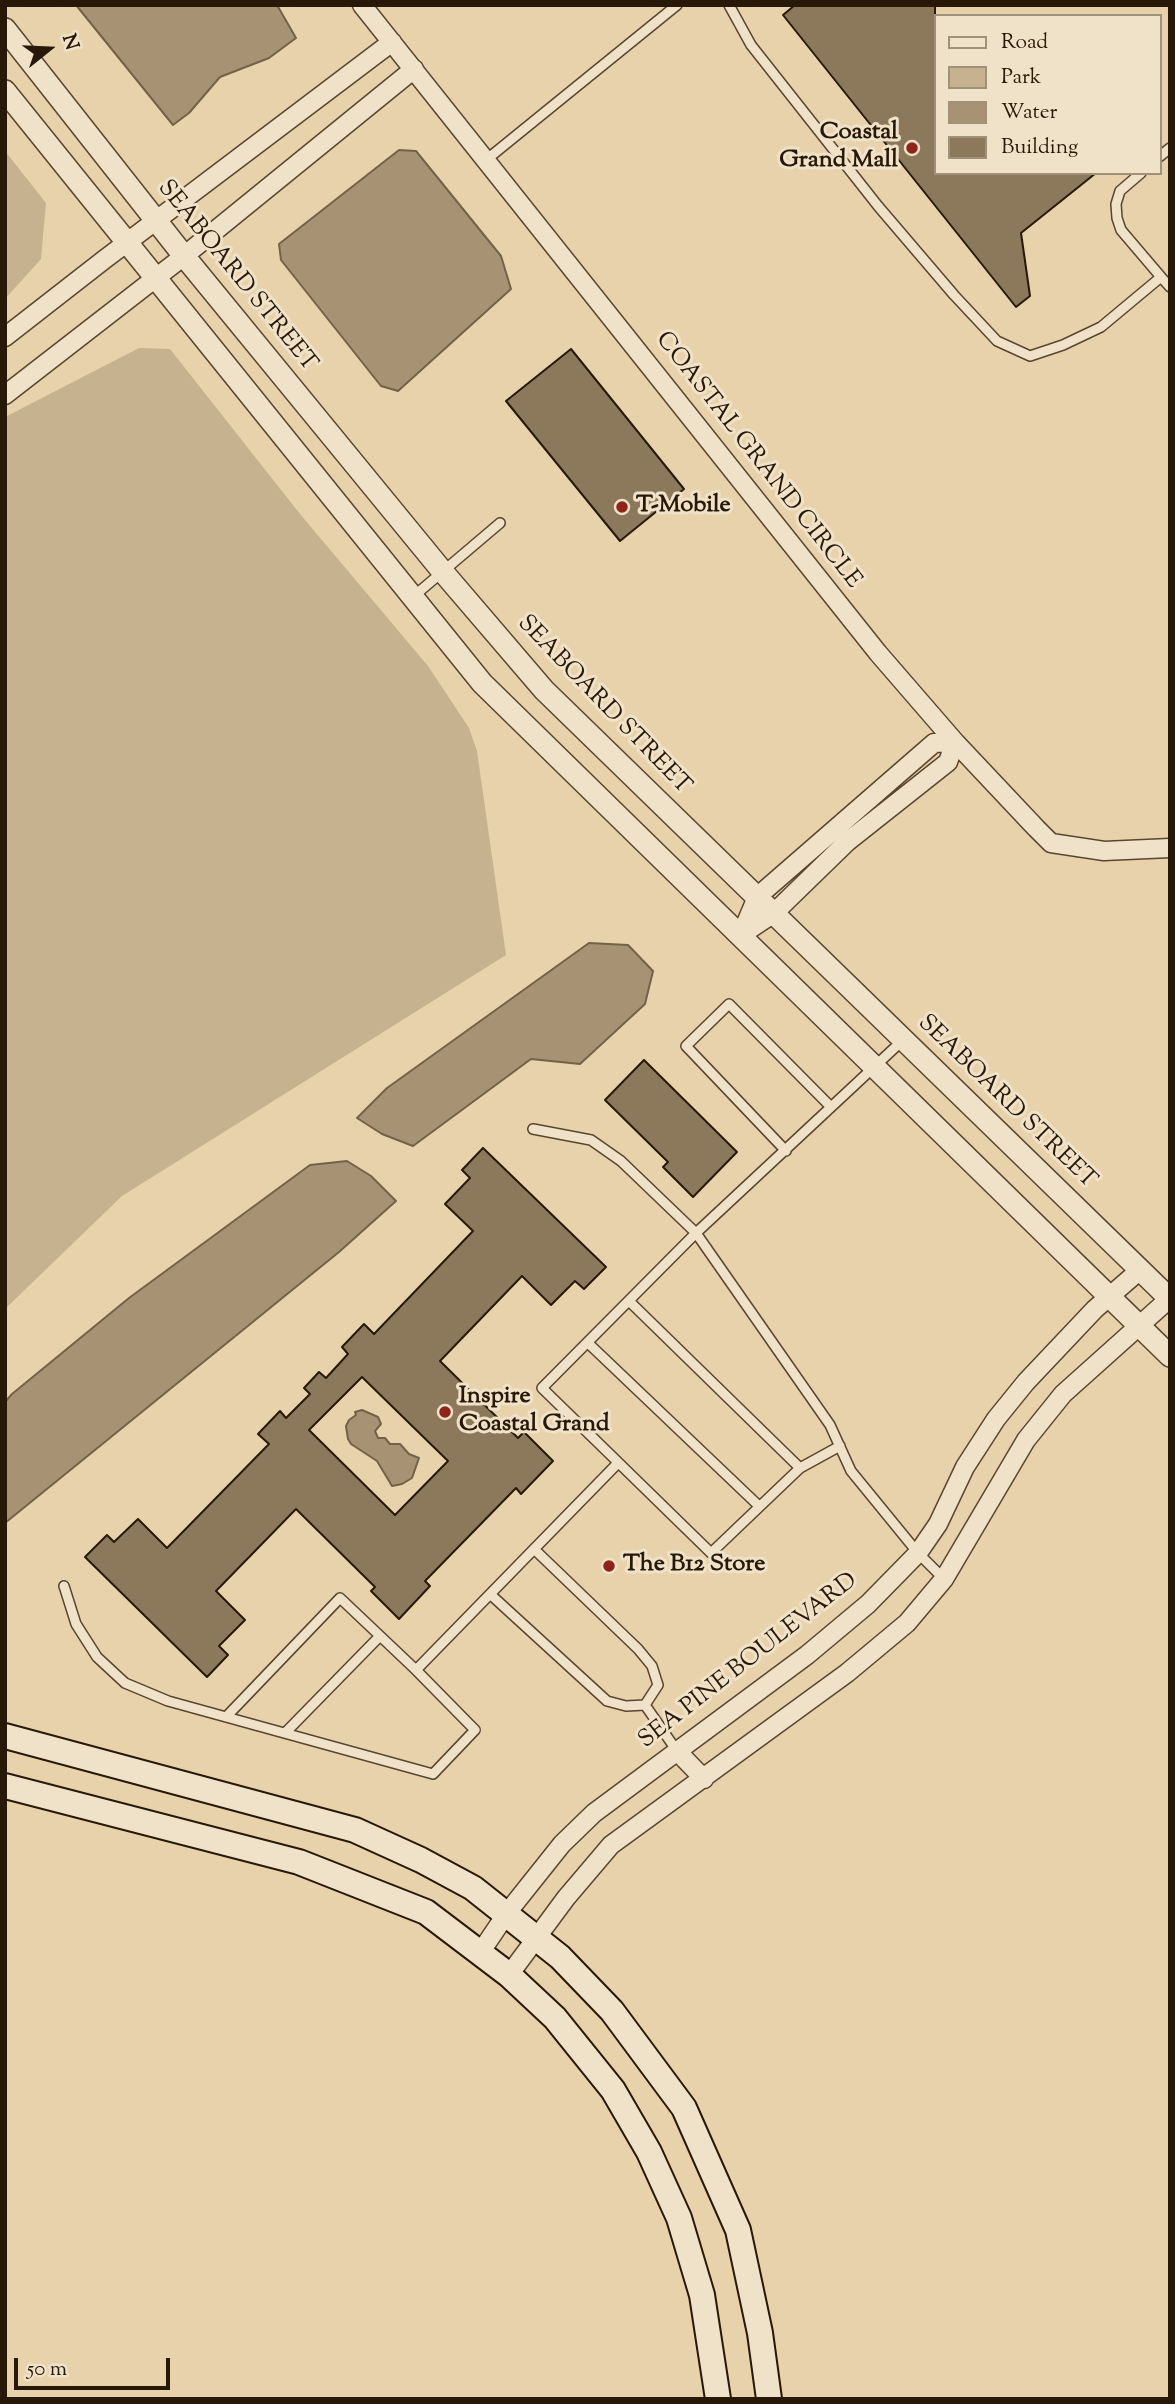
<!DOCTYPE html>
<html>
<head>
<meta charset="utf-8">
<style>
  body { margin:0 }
  #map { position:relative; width:1175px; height:2404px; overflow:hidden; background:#e8d2ab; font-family:"Sorts Mill Goudy",serif }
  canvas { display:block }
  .frame { position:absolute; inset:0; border:7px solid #281807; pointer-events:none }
  .legend { position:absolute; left:934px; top:14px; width:228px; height:161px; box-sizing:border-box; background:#f0e2c8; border:2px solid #a0917b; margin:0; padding:9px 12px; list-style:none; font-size:21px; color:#281807 }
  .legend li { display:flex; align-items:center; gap:14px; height:35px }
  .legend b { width:35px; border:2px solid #a0917b }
  .north { position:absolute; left:14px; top:14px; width:70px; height:70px; -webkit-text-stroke:5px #f0e2c8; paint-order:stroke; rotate:72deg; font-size:19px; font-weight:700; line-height:28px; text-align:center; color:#281807 }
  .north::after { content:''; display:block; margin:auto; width:24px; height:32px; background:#281807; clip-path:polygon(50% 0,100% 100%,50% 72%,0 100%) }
  .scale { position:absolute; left:14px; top:2358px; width:156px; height:32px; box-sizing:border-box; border:4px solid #281807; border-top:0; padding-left:9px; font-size:21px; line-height:24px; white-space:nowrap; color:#281807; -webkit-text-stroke:5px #f0e2c8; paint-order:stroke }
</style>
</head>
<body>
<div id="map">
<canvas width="1175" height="2404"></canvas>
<div class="frame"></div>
<ul class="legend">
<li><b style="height:9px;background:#f0e2c8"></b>Road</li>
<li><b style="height:19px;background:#c7b28f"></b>Park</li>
<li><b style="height:19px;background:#a79373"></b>Water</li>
<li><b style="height:19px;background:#8c795c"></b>Building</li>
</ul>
<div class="north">N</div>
<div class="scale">50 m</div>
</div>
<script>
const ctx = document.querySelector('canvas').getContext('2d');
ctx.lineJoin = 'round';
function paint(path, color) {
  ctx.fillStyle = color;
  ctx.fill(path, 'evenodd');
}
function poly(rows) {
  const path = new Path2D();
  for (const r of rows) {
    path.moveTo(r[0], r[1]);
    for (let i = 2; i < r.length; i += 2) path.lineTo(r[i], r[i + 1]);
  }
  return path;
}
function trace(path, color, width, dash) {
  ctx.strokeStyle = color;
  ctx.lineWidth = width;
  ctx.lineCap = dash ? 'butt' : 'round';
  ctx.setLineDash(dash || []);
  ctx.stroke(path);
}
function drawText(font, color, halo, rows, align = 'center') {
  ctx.font = font + ' "Sorts Mill Goudy",serif';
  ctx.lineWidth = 6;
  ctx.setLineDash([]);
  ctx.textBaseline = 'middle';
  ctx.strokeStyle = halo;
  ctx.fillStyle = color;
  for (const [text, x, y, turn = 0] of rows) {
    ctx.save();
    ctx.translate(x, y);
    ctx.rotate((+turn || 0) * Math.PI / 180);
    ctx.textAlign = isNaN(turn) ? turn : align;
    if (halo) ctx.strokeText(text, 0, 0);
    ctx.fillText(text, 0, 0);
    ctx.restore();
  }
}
paint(poly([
  [5,151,46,203,41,259,5,299],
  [139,348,170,349,300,514,428,666,469,728,477,751,506,955,122,1196,5,1309,5,417]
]), '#c7b28f');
const water = poly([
  [76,5,277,5,296,38,269,58,220,77,189,113,173,125,76,5],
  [399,150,416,151,501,256,511,289,398,391,381,386,281,260,279,244,399,150],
  [589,943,628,945,653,971,645,1004,580,1064,531,1059,413,1146,382,1134,357,1118,387,1088,589,943],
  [347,1161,371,1176,396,1201,339,1252,5,1523,5,1402,12,1394,129,1298,310,1165,347,1161],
  [362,1410,378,1417,381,1424,375,1431,378,1438,385,1438,390,1444,400,1444,409,1454,419,1458,412,1478,402,1484,392,1486,377,1461,351,1444,348,1439,346,1426,349,1420,356,1415,355,1412,362,1410]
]);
paint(water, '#a79373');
trace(water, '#746248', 2);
const building = poly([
  [795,5,935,5,935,173,1096,173,1021,233,1030,296,1016,307,783,15,795,5],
  [571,349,684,489,620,541,506,401,571,349],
  [644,1060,737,1152,693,1197,663,1167,668,1162,605,1100,644,1060],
  [483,1148,606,1267,584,1289,575,1281,551,1305,522,1276,440,1361,518,1438,524,1432,553,1461,521,1494,516,1488,425,1581,430,1586,399,1619,371,1591,375,1587,296,1509,216,1591,245,1620,219,1646,228,1655,207,1677,85,1557,107,1535,114,1542,138,1519,167,1548,269,1444,258,1434,280,1411,286,1418,310,1394,304,1388,319,1372,326,1378,348,1354,342,1347,364,1324,374,1334,473,1231,445,1204,470,1178,462,1170,483,1148],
  [362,1377,448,1461,395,1515,309,1430,362,1377]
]);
paint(building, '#8c795c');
trace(building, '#281807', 2);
const service = poly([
  [729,5,751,45,878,206,954,295,997,341,1030,356,1063,345,1101,327,1161,277,1170,287],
  [1159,157,1170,148],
  [486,160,677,5],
  [1141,173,1120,191,1116,204,1117,218,1121,230,1161,277],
  [414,596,500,523],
  [903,1040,696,1233,830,1425,851,1471,918,1553,944,1579],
  [533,1129,591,1140,621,1161,696,1233,542,1388,711,1553,800,1468,629,1301],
  [786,1151,686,1046,729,1004,831,1107],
  [588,1343,759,1506],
  [800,1468,840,1446],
  [534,1549,638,1649,652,1666,658,1685,645,1705],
  [64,1586,76,1624,97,1657,125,1683,168,1701,433,1774,475,1730,416,1670,618,1463],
  [490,1594,607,1701,626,1706,645,1705],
  [645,1705,677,1751],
  [226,1717,340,1598,416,1670],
  [285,1733,380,1636]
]);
const minor = poly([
  [362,5,878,653,955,742,1036,828,1051,843,1104,851,1170,848],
  [5,337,105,259,392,42],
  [5,395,184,256,414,69],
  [955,742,948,762,847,842,774,913,741,935,757,897,934,743,955,742],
  [677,1751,704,1779],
  [480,1953,507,1913,562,1844,594,1813,807,1655,868,1604,918,1553,938,1524,965,1467,996,1419,1026,1382,1095,1309,1140,1270],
  [509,1975,566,1898,611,1845,847,1673,907,1623,944,1579,1026,1440,1063,1394,1169,1299]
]);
const tertiary = poly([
  [5,29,184,256,443,572,544,690,1170,1299],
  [5,91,482,683,1170,1356]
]);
const secondary = poly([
  [5,1736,355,1830,421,1860,473,1888,560,1957,612,2011,684,2108,738,2230,760,2333,769,2399],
  [5,1786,299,1862,426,1912,509,1975,555,2018,613,2090,649,2152,679,2218,702,2295,718,2399]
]);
trace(service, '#584630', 12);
trace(minor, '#584630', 21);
trace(tertiary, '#584630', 24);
trace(secondary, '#281807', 28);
trace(service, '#f0e2c8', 9);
trace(minor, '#f0e2c8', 18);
trace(tertiary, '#f0e2c8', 21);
trace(secondary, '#f0e2c8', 24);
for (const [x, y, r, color] of [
  [912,148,7,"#8f2418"],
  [622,507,7,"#8f2418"],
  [445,1412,7,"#8f2418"],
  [609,1566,7,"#8f2418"]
]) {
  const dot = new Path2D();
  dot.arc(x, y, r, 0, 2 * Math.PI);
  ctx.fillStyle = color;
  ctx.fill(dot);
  trace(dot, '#f0e2c8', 2.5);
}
drawText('bold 24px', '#281807', '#f0e2c8', [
  ["Coastal",898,134,"right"],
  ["Grand Mall",898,162,"right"],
  ["T-Mobile",636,507],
  ["Inspire",459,1398],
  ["Coastal Grand",459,1426],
  ["The B12 Store",623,1566]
], 'left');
drawText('24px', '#281807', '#f0e2c8', [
  ["SEABOARD STREET",236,277,51],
  ["COASTAL GRAND CIRCLE",757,461,52],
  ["SEABOARD STREET",603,706,46],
  ["SEABOARD STREET",1006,1103,44],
  ["SEA PINE BOULEVARD",749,1662,-38]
]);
</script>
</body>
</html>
